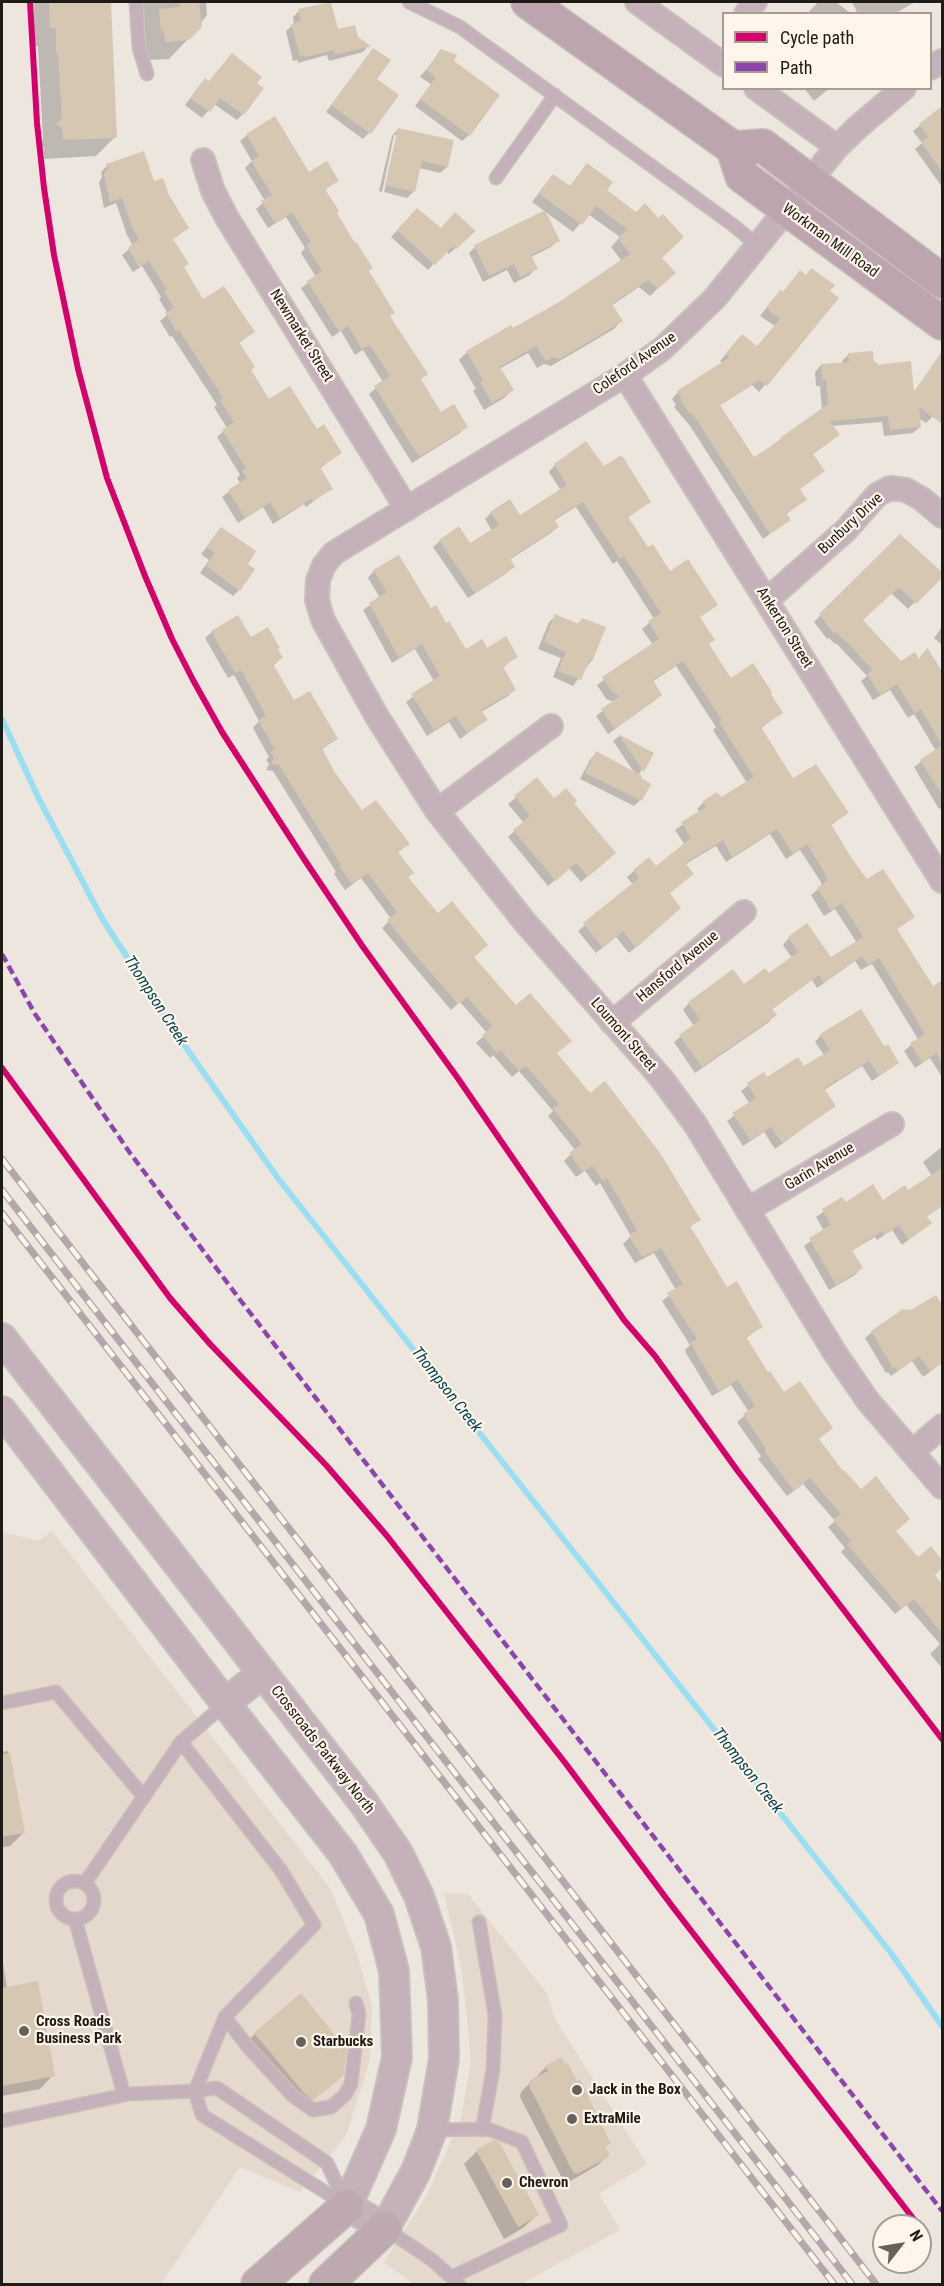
<!DOCTYPE html>
<html>
<head>
<meta charset="utf-8">
<style>
  body { margin:0 }
  #map { position:relative; width:944px; height:2286px; overflow:hidden; background:#ede6df; font-family:"Roboto Condensed",sans-serif }
  canvas { display:block }
  .frame { position:absolute; inset:0; border:3px solid #1e1a15; pointer-events:none }
  .legend { position:absolute; left:722px; top:12px; width:210px; height:78px; box-sizing:border-box; background:#fff5ea; border:2px solid #a59d95; margin:0; padding:8px 10px; list-style:none; font-size:18px; color:#1e1a15 }
  .legend li { display:flex; align-items:center; gap:12px; height:30px }
  .legend b { width:30px; border:2px solid #a59d95 }
  .north { position:absolute; left:872px; top:2214px; width:60px; height:60px; box-sizing:border-box; background:#fff5ea; border:2px solid #a59d95; border-radius:50%; rotate:59deg; font-size:16px; font-weight:700; line-height:24px; text-align:center; color:#1e1a15 }
  .north::after { content:''; display:block; margin:auto; width:21px; height:27px; background:#66615c; clip-path:polygon(50% 0,100% 100%,50% 72%,0 100%) }
</style>
</head>
<body>
<div id="map">
<canvas width="944" height="2286"></canvas>
<div class="frame"></div>
<ul class="legend">
<li><b style="height:8px;background:#d6006c"></b>Cycle path</li>
<li><b style="height:8px;background:#8e44ad"></b>Path</li>
</ul>
<div class="north">N</div>
</div>
<script>
const ctx = document.querySelector('canvas').getContext('2d');
ctx.lineJoin = 'round';
function paint(path, color) {
  ctx.fillStyle = color;
  ctx.fill(path, 'evenodd');
}
function poly(rows) {
  const path = new Path2D();
  for (const r of rows) {
    if (r.length === 3) {
      path.moveTo(r[0] + r[2], r[1]);
      path.arc(r[0], r[1], r[2], 0, 2 * Math.PI);
      continue;
    }
    path.moveTo(r[0], r[1]);
    for (let i = 2; i < r.length; i += 2) path.lineTo(r[i], r[i + 1]);
  }
  return path;
}
function trace(path, color, width, dash) {
  ctx.strokeStyle = color;
  ctx.lineWidth = width;
  ctx.lineCap = dash ? 'butt' : 'round';
  ctx.setLineDash(dash || []);
  ctx.stroke(path);
}
function drawText(font, color, halo, rows, align = 'center') {
  ctx.font = font + ' "Roboto Condensed",sans-serif';
  ctx.lineWidth = 4.5;
  ctx.setLineDash([]);
  ctx.textBaseline = 'middle';
  ctx.strokeStyle = halo;
  ctx.fillStyle = color;
  for (const [text, x, y, turn = 0] of rows) {
    ctx.save();
    ctx.translate(x, y);
    ctx.rotate((+turn || 0) * Math.PI / 180);
    ctx.textAlign = isNaN(turn) ? turn : align;
    if (halo) ctx.strokeText(text, 0, 0);
    ctx.fillText(text, 0, 0);
    ctx.restore();
  }
}
paint(poly([
  [52,1531,330,1888,357,1954,372,2006,370,2060,346,2136,300,2192,240,2167,161,2284,2,2284,2,1532,38,1541],
  [444,1893,468,1894,547,1993,555,2019,647,2164,599,2194,620,2230,521,2284,413,2284,384,2262,427,2195,461,2118,471,2060,462,1971]
]), '#e5d8cc');
paint(poly([
  [34,2,109,2,115,137,96,156,44,159,44,148,39,144,43,139,38,46,32,47,31,23,34,20],
  [140,2,206,2,207,15,188,39,169,59,147,60,146,49,142,49],
  [818,2,836,2,849,12,807,14],
  [852,2,915,2,894,14,858,14],
  [299,11,337,31,357,38,368,46,363,52,329,61,327,55,298,63,298,60,293,61,286,31,294,24,293,17],
  [373,49,375,80,369,133,363,139,326,112],
  [442,50,452,62,469,135,462,141,415,106,431,84,420,77],
  [209,82,255,84,243,114,237,120,214,104,202,118,185,105,199,87],
  [804,88,830,88,814,101],
  [942,108,942,187,915,149,922,143,913,131],
  [274,118,309,174,337,180,324,191,368,272,420,380,441,414,466,426,460,433,412,463,369,394,383,382,363,350,355,355,341,331,332,337,301,288,316,277,301,253,305,248,286,217,268,228,256,209,265,201,245,168,252,161,240,141,247,135],
  [398,129,447,167,440,173,419,168,414,191,407,198,384,192,398,135,394,135,382,192,379,191,392,136],
  [587,165,605,191,660,258,666,280,650,296,639,287,611,306,621,321,614,329,551,366,544,364,537,368,528,353,499,369,512,390,504,398,484,410,473,391,476,389,459,360,467,352,512,330,559,304,622,261,611,247,620,237,588,214,573,232,532,202,553,175,569,187],
  [107,166,153,183,168,196,187,228,172,240,187,264,183,268,203,301,253,332,238,344,249,371,269,401,316,431,340,453,319,469,331,488,306,507,304,504,273,524,263,507,238,523,222,497,240,483,237,478,240,475,217,437,227,428,214,407,217,405,172,336,170,337,160,321,168,314,159,299,161,297,142,266,133,272,122,255,133,246,127,235,116,203,104,208,99,182,102,177,101,172],
  [411,216,440,230,467,237,449,254,446,251,428,270,391,237],
  [558,240,551,247,531,257,536,268,530,275,514,283,507,270,483,282,469,253,475,247],
  [811,270,828,291,837,298,759,392,752,385,719,406,753,459,822,410,820,386,816,386,815,372,821,365,842,364,842,361,849,354,873,364,913,393,938,360,942,363,942,387,932,417,926,423,918,418,920,427,913,433,884,436,882,422,832,426,838,435,812,455,823,471,799,490,805,500,785,515,789,520,763,539,690,426,674,407,676,405,672,399,678,392,723,363,720,361,736,342,757,348,775,326,760,316,774,298,780,292,782,293,800,272,805,276],
  [555,465,604,468,649,502,627,518,648,549,670,573,716,605,699,618,713,640,708,645,730,680,769,694,781,713,760,729,793,780,848,812,830,826,866,882,913,917,896,930,932,988,942,982,942,1077,930,1058,915,1068,904,1051,918,1039,872,964,861,970,855,961,817,988,812,980,771,1010,775,1015,769,1022,695,1073,674,1042,694,1026,683,1010,689,1003,744,986,769,975,792,958,783,945,789,938,831,959,857,943,835,909,824,916,811,895,821,887,821,882,800,850,786,859,770,834,726,862,716,846,684,865,668,894,673,914,629,953,616,937,596,953,578,931,633,885,627,877,634,871,649,859,656,868,685,845,675,830,700,812,697,809,704,802,720,799,747,783,713,730,716,727,676,666,652,682,660,695,654,701,608,734,596,716,614,702,606,699,597,685,653,645,642,629,654,619,617,561,613,564,576,507,553,521,557,527,551,533,509,560,513,566,507,573,468,598,433,547,440,541,469,545,492,531,485,519,491,513,519,517,561,491,549,472],
  [221,529,246,564,239,590,233,596,200,573,209,560,201,554],
  [900,536,942,574,908,609,891,593,861,620,901,663,918,660,928,649,942,672,942,810,941,808,939,809,914,767,936,751,914,714,908,718,890,690,873,700,861,681,867,676,836,643,835,644,829,638,827,639,814,622],
  [374,571,430,610,465,651,486,650,516,657,502,668,514,690,508,696,481,712,486,720,460,739,449,722,427,736,406,702,434,681,415,649,392,663,363,610,380,598,368,578],
  [556,616,577,625,582,619,604,628,591,661,573,686,553,677,561,658,538,649,549,622],
  [942,627,942,645,934,638],
  [212,632,251,639,276,649,281,658,273,666,293,702,336,739,321,750,333,772,361,812,401,850,397,853,412,873,407,878,473,958,699,1219,689,1228,726,1289,762,1326,745,1339,767,1375,784,1394,831,1428,818,1440,843,1473,918,1559,931,1548,942,1562,942,1567,933,1575,942,1586,942,1668,930,1654,940,1644,906,1605,895,1614,841,1552,845,1548,828,1527,835,1521,803,1484,787,1496,758,1459,761,1456,737,1422,749,1412,731,1385,712,1396,686,1353,685,1350,690,1345,662,1301,676,1290,654,1253,635,1263,623,1244,631,1236,600,1183,596,1186,585,1171,576,1177,564,1161,575,1150,548,1116,553,1111,519,1071,512,1077,493,1055,490,1058,476,1043,487,1033,460,1002,451,1010,412,964,382,928,391,919,361,878,345,890,334,874,336,872,273,771,266,770,269,764,266,760,269,757,253,728,259,721,234,675,228,678,205,638],
  [619,736,652,753,638,776,640,800,634,806,580,779,590,760,596,753,636,775,613,741],
  [537,780,553,800,572,803,608,859,581,882,569,868,548,886,508,837,524,823,508,804],
  [821,1035,884,1049,898,1063,872,1081,862,1066,824,1090,834,1106,775,1149,764,1132,743,1146,727,1121,750,1104,741,1091,763,1074,766,1079,804,1068,824,1055,815,1042],
  [942,1147,942,1206,926,1217,930,1223,902,1245,892,1230,877,1240,875,1237,851,1251,861,1268,855,1275,829,1290,804,1246,824,1231,816,1217,842,1199,845,1205,883,1202,908,1192,932,1176,923,1162],
  [942,1302,942,1363,923,1377,912,1361,891,1376,888,1372,886,1373,865,1338,872,1332,911,1312],
  [8,1751,23,1833,10,1846,2,1847,2,1752],
  [2,1956,7,1989,53,2075,40,2089,2,2096],
  [255,2034,342,2076,302,2109,245,2044],
  [546,2067,609,2143,604,2148,608,2155,598,2165,567,2183,567,2181,564,2182,520,2097,521,2092],
  [477,2151,537,2215,523,2228,504,2239,464,2164]
]), '#0003');
trace(poly([
  [2,719,39,799,103,920,180,1039,277,1177,891,1953,942,2026]
]), '#9adff1', 6);
paint(poly([
  [49,2,111,2,117,138,63,140,62,128,56,124,62,118,58,55,56,53,56,28,50,28],
  [179,2,199,2,202,27,189,40,165,42,164,31,161,31,159,9,180,7],
  [331,2,338,29,355,25,358,37,371,46,335,55,334,50,305,57,304,55,300,56,291,24,301,21,298,9],
  [373,48,391,60,377,79,399,95,371,134,331,105],
  [441,49,457,55,454,61,500,95,470,136,420,99,436,77,426,70],
  [232,53,262,77,257,83,264,88,244,115,220,98,210,112,190,98,205,78,209,81],
  [942,106,942,172,921,142,928,137,919,124],
  [275,116,309,172,327,161,339,181,325,189,339,211,337,213,355,243,356,242,373,268,369,271,395,313,390,316,428,374,421,379,441,412,454,404,468,427,419,457,374,386,390,376,370,345,362,349,348,326,339,332,307,281,322,271,306,245,311,242,292,212,275,223,261,201,272,195,251,161,259,156,246,134],
  [398,128,454,140,448,167,422,161,415,192,385,185],
  [144,151,154,181,163,178,169,195,189,228,173,239,189,264,184,267,203,299,224,286,255,332,239,342,255,367,251,370,269,399,290,386,317,429,324,424,342,453,320,467,333,489,313,501,311,499,280,518,270,502,245,518,228,490,247,478,242,471,246,468,222,430,234,422,220,400,223,398,179,330,177,332,165,313,174,308,164,291,167,290,149,261,139,267,128,248,139,239,133,229,122,198,110,202,104,174,108,169,106,164],
  [587,163,613,182,607,190,636,212,645,203,658,218,663,214,684,237,662,258,676,273,658,289,648,280,612,304,623,321,560,359,553,357,546,361,536,346,500,367,514,390,492,403,480,382,483,380,466,351,511,325,513,328,559,302,630,254,618,238,627,229,596,206,582,225,538,193,553,174,570,186],
  [417,208,441,228,455,212,476,231,456,249,453,246,435,265,397,230],
  [545,210,560,241,531,255,538,269,520,277,514,264,489,276,474,245],
  [811,268,835,285,830,291,839,298,767,386,759,380,720,405,754,457,781,440,780,438,828,404,826,380,822,380,821,364,849,362,848,353,873,351,874,362,877,362,877,365,911,361,914,392,942,351,942,424,919,407,921,427,890,430,888,416,830,421,840,435,813,454,825,471,800,489,807,500,786,513,791,520,770,534,696,419,690,412,689,413,680,399,682,398,677,391,730,357,725,354,742,334,757,346,780,319,766,308,780,290,783,292,800,270,806,275],
  [586,441,604,466,620,456,623,457,651,502,628,517,648,547,653,544,670,571,688,559,718,605,700,617,715,640,709,644,731,678,753,663,772,692,771,694,783,713,761,727,793,778,816,764,849,813,831,824,852,859,867,879,883,869,915,917,897,929,933,986,942,980,942,1063,937,1053,922,1063,910,1043,925,1034,879,958,868,965,862,956,824,983,819,975,772,1009,777,1015,702,1067,679,1035,700,1020,688,1002,733,969,744,984,765,968,769,973,798,952,788,937,807,923,831,957,863,937,842,903,831,910,817,888,828,880,825,876,826,875,807,844,793,854,777,829,732,857,723,840,685,863,694,874,670,893,681,908,636,948,623,931,603,948,583,923,639,878,633,870,649,857,656,866,691,838,681,822,706,807,703,801,717,792,721,797,754,777,719,722,722,720,683,661,653,680,662,695,615,729,601,709,620,696,613,693,602,677,659,639,648,621,661,613,624,556,620,559,583,502,554,519,559,527,510,558,515,567,475,593,439,540,459,526,470,543,499,525,490,512,510,499,520,515,567,485,554,464],
  [221,527,256,551,248,564,255,569,240,591,206,566,215,553,206,547],
  [900,534,942,572,942,578,916,604,899,587,863,620,901,661,915,652,919,659,927,648,942,673,942,745,921,709,915,713,897,684,880,695,867,674,873,670,843,638,842,639,836,632,834,634,819,614],
  [399,555,431,608,436,605,446,623,449,621,466,649,482,639,487,648,506,636,518,657,503,666,516,690,481,710,488,720,467,733,456,716,434,730,411,694,440,676,422,644,399,658,369,603,387,592,373,570],
  [555,614,579,624,582,618,606,627,592,662,590,659,581,680,558,671,566,652,544,642],
  [238,615,251,637,268,627,280,648,278,649,283,658,273,664,294,700,310,691,338,739,322,748,334,771,362,810,376,800,410,844,398,852,414,873,408,877,438,913,452,901,488,945,474,957,516,1005,530,993,572,1041,557,1053,590,1093,605,1081,660,1153,701,1220,690,1226,727,1287,737,1281,763,1327,746,1337,768,1372,770,1371,784,1392,800,1381,833,1428,819,1439,843,1471,844,1470,861,1489,876,1476,910,1519,896,1531,918,1557,931,1546,942,1560,942,1568,935,1575,942,1584,942,1633,914,1599,902,1609,878,1581,847,1544,851,1541,833,1520,841,1514,810,1478,794,1491,764,1451,766,1449,743,1414,755,1406,738,1380,719,1391,692,1346,691,1342,697,1339,667,1293,683,1284,661,1248,642,1257,629,1236,637,1230,607,1178,603,1181,592,1166,583,1172,569,1153,582,1144,553,1109,559,1104,526,1066,519,1071,500,1050,497,1053,482,1035,492,1026,467,997,458,1004,418,958,387,920,397,912,368,873,352,884,339,866,341,865,279,765,271,764,274,757,271,752,275,750,258,720,266,716,241,670,235,673,211,631],
  [618,734,654,753,644,772],
  [942,745,942,795,920,760],
  [596,751,642,776,641,778,651,784,642,801,585,773],
  [537,777,554,798,566,788,577,801,574,803,616,853,588,877,576,863,556,881,513,830,530,816,514,796],
  [861,1009,884,1046,888,1044,899,1063,879,1076,869,1061,824,1088,836,1106,782,1143,771,1127,750,1140,732,1113,756,1098,747,1083,764,1072,767,1077,798,1057,804,1066,830,1050,820,1034],
  [942,1168,942,1206,927,1216,932,1223,909,1240,899,1225,884,1235,882,1231,852,1250,863,1268,836,1285,809,1238,831,1225,822,1209,842,1197,846,1202,873,1184,883,1200,905,1185,908,1190],
  [936,1295,942,1305,942,1363,930,1371,919,1356,898,1371,895,1367,893,1368,871,1331,903,1309,911,1310],
  [10,1753,25,1833,2,1837,2,1754],
  [38,1981,55,2076,2,2086,2,1988],
  [301,1993,347,2050,343,2076,313,2100,305,2094,254,2033],
  [561,2057,565,2064,568,2063,577,2081,580,2079,611,2144,605,2147,610,2155,607,2158,577,2174,577,2172,574,2174,529,2086,531,2084,530,2080,548,2071,545,2066],
  [494,2140,499,2142,539,2215,518,2227,476,2150]
]), '#d6c7b3');
const service = poly([
  [136,2,139,48,147,74],
  [409,2,460,27,733,225,758,246],
  [496,178,555,95],
  [2,1703,56,1692,144,1797],
  [225,1704,181,1742,280,1869,314,1925,225,2017,195,2091,202,2115,346,2205],
  [75,1900,19],
  [85,1883,181,1742],
  [75,1919,124,2095],
  [479,1922,495,2015,493,2070,482,2130],
  [225,2017,248,2047,293,2096,313,2110,331,2107,345,2095,351,2084,359,2014,356,2003],
  [2,2121,129,2094,195,2091,217,2088,327,2163,345,2202],
  [432,2130,488,2129,522,2142,561,2225,452,2277],
  [386,2229,432,2260,459,2284]
]);
const minor = poly([
  [637,2,724,65],
  [746,14,755,2],
  [930,68,942,61],
  [756,88,837,147],
  [904,88,859,126,837,147,715,298,662,349,625,375,334,553,324,565,318,580,317,600,323,620,376,715,437,811,524,921,662,1079,695,1124,835,1353,868,1401,942,1487],
  [203,160,213,191,227,218,407,509],
  [625,375,942,881],
  [767,600,846,530,877,495,890,488,906,490,922,499,942,516],
  [437,811,551,726],
  [612,1023,744,912],
  [747,1210,892,1124],
  [912,1452,942,1426]
]);
const tertiary = poly([
  [2,1338,363,1802,398,1853,419,1896,436,1947,443,2000,444,2059,432,2130,416,2171,385,2228,347,2206,381,2129,397,2057,394,1971,379,1914,343,1854,225,1703,2,1411],
  [225,1703,263,1673]
]);
const secondary = poly([
  [528,2,733,148,742,176,942,323],
  [733,148,763,146,942,281]
]);
const motorway = poly([
  [258,2284,347,2206],
  [326,2284,385,2228]
]);
trace(service, '#c7c1bb', 15);
trace(minor, '#c7c1bb', 26);
trace(tertiary, '#c7c1bb', 32);
trace(secondary, '#c7c1bb', 36);
trace(motorway, '#c7c1bb', 36);
trace(service, '#c5b1ba', 12);
trace(minor, '#c5b1ba', 22);
trace(tertiary, '#c5b1ba', 28);
trace(secondary, '#bda5b0', 33);
trace(motorway, '#bfa9b1', 33);
const rail = poly([
  [2,1159,876,2284],
  [2,1190,852,2284],
  [2,1213,834,2284]
]);
trace(rail, '#b4a6aa', 7);
trace(rail, '#fff5ea', 4.5, [14]);
trace(poly([
  [2,954,35,1014,130,1153,241,1301,942,2211]
]), '#8e44ad', 4.5, [9, 4.5]);
trace(poly([
  [30,2,37,123,44,188,54,255,78,369,107,478,145,576,172,639,193,680,222,732,304,859,363,947,457,1077,624,1320,655,1356,737,1470,942,1739],
  [2,1068,170,1298,210,1344,326,1465,387,1536,566,1764,672,1906,919,2226]
]), '#d6006c', 6);
for (const [x, y, r, color] of [
  [24,2031,6,"#66615c"],
  [301,2042,6,"#66615c"],
  [577,2090,6,"#66615c"],
  [572,2119,6,"#66615c"],
  [507,2183,6,"#66615c"]
]) {
  const dot = new Path2D();
  dot.arc(x, y, r, 0, 2 * Math.PI);
  ctx.fillStyle = color;
  ctx.fill(dot);
  trace(dot, '#fff5ea', 2);
}
drawText('15px', '#1e1a15', '#fff5ea', [
  ["Workman Mill Road",830,241,36],
  ["Newmarket Street",301,336,58],
  ["Coleford Avenue",635,364,-35],
  ["Bunbury Drive",851,524,-43],
  ["Ankerton Street",784,628,58],
  ["Hansford Avenue",678,967,-40],
  ["Loumont Street",623,1035,49],
  ["Garin Avenue",820,1167,-31],
  ["Crossroads Parkway North",322,1750,52]
]);
drawText('bold 15px', '#1e1a15', '#fff5ea', [
  ["Cross Roads",36,2022],
  ["Business Park",36,2039],
  ["Starbucks",313,2042],
  ["Jack in the Box",589,2090],
  ["ExtraMile",584,2119],
  ["Chevron",519,2183]
], 'left');
drawText('italic 16px', '#034453', '#fff5ea', [
  ["Thompson Creek",155,1001,57],
  ["Thompson Creek",446,1390,52],
  ["Thompson Creek",747,1771,52]
]);
</script>
</body>
</html>
